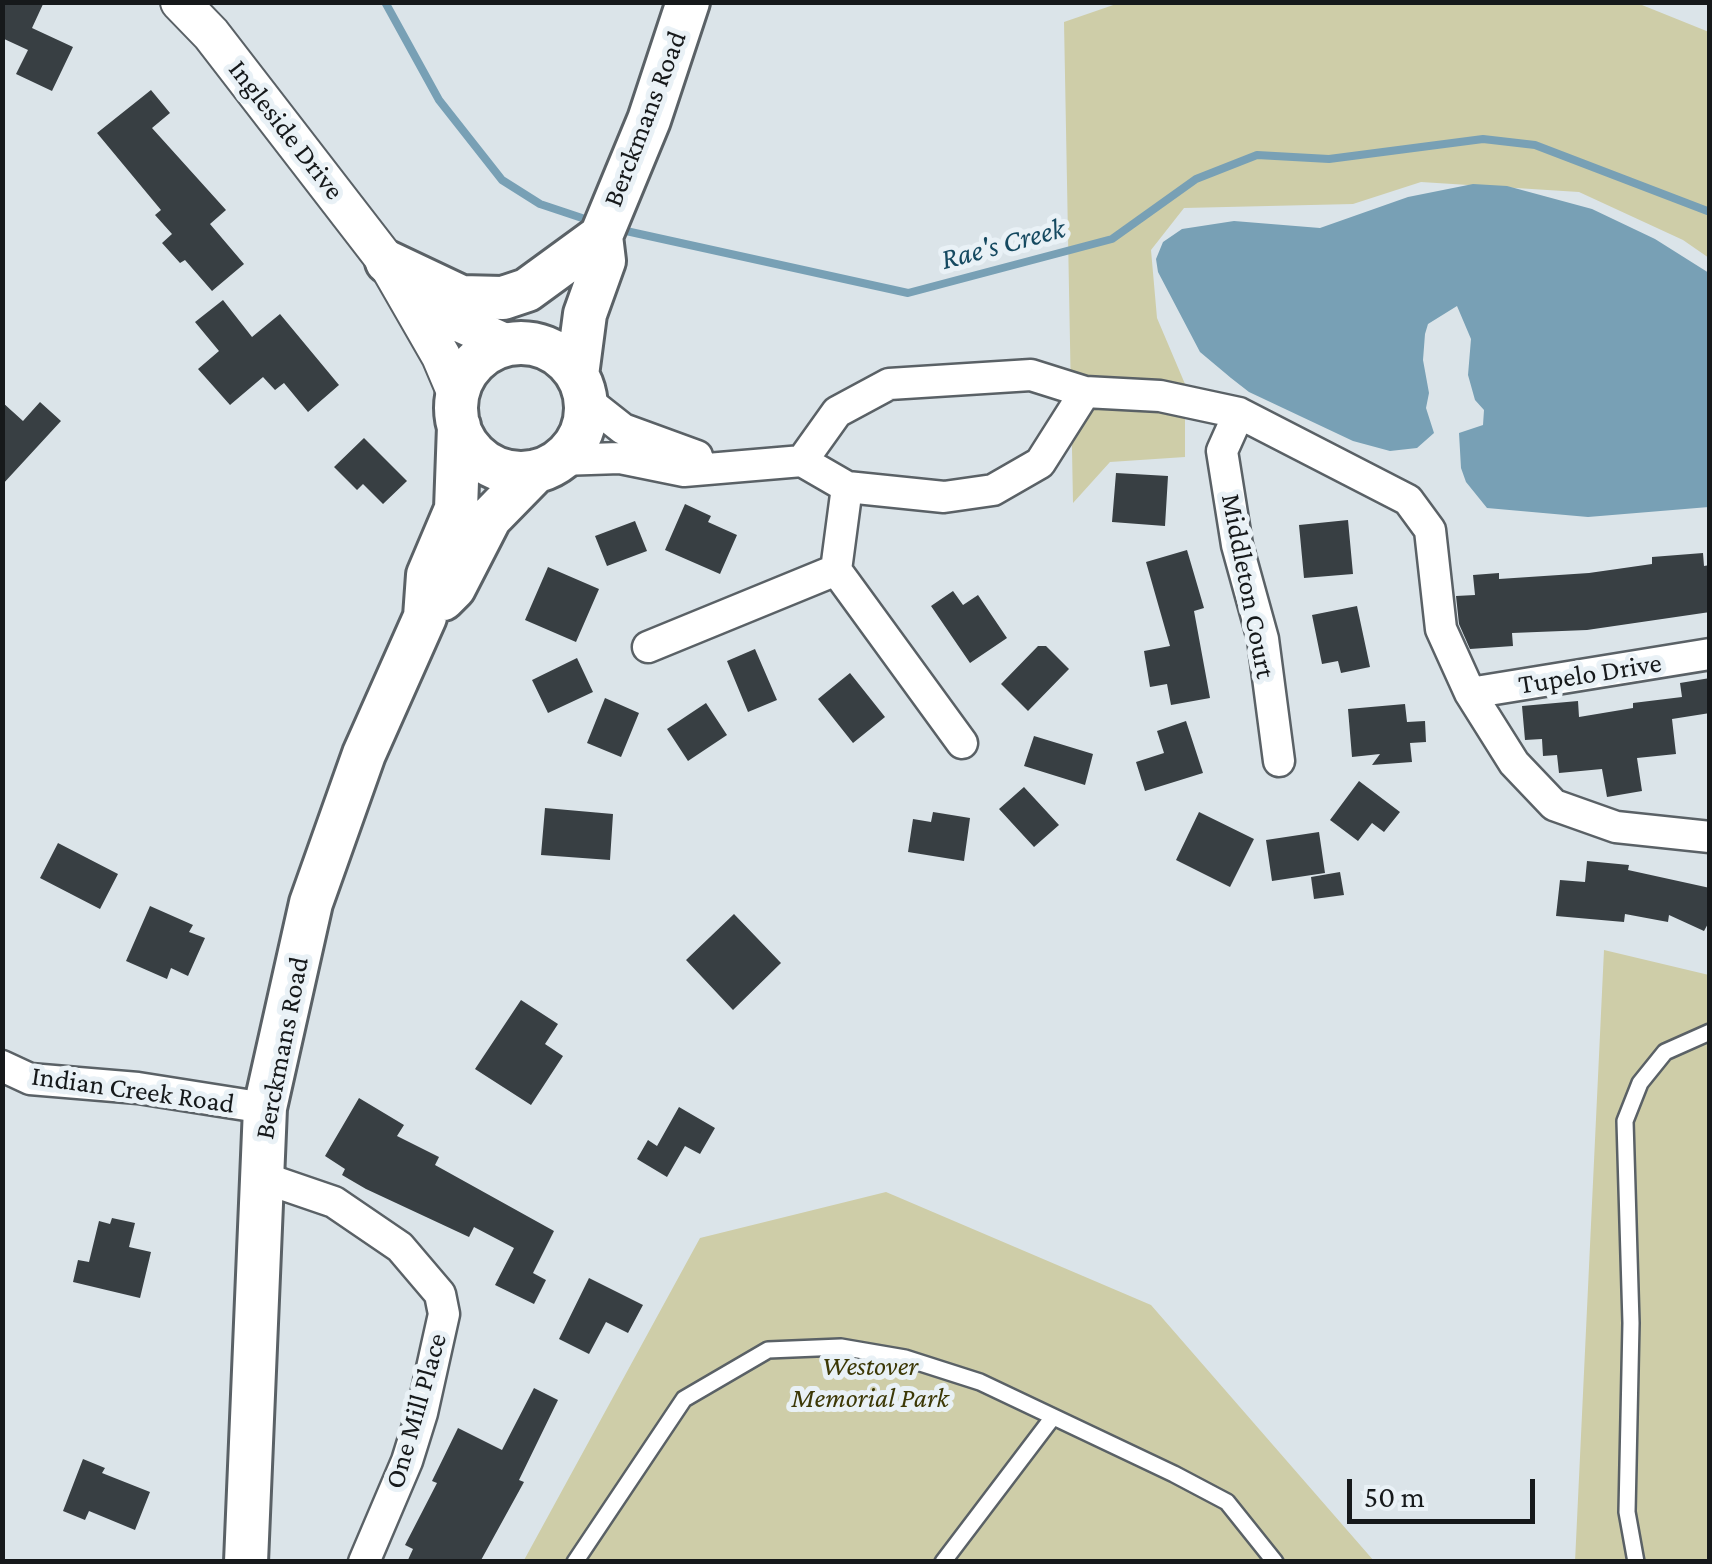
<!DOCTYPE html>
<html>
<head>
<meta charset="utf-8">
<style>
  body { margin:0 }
  #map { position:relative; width:1712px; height:1564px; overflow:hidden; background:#dbe4e9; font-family:"Crimson Pro",serif }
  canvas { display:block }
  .frame { position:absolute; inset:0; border:5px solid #16191b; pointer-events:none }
  .scale { position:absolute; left:1347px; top:1479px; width:188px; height:45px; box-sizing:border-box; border:5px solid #16191b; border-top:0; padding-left:12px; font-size:30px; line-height:35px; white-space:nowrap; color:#16191b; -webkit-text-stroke:8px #e9f1f6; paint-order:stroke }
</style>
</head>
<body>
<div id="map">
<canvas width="1712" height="1564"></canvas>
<div class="frame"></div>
<div class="scale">50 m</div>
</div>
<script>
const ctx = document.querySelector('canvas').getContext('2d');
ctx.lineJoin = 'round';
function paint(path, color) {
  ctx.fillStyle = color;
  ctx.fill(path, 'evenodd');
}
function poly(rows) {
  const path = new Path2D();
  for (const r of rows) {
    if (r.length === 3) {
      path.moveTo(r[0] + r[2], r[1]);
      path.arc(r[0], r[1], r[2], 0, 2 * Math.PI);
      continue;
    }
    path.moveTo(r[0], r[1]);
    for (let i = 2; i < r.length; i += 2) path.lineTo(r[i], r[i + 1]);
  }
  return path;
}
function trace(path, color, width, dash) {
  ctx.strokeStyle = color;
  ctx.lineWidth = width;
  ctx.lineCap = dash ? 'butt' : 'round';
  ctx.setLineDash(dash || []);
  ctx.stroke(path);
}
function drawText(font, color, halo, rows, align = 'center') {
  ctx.font = font + ' "Crimson Pro",serif';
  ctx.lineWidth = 10;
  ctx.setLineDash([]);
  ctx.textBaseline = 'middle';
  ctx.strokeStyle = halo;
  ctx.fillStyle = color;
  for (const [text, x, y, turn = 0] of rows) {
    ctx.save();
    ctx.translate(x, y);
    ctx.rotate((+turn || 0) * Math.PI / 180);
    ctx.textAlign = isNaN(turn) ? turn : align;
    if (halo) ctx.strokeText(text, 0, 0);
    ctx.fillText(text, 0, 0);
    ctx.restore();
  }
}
paint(poly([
  [1122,2,1637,3,1709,32,1709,258,1683,240,1579,192,1421,182,1353,204,1184,208,1151,250,1157,318,1185,384,1185,457,1110,462,1073,503,1064,22],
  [1604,950,1709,975,1710,1561,1575,1562],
  [886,1192,1151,1305,1374,1561,523,1562,700,1238]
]), '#cecda8');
paint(poly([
  [1473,184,1507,186,1592,209,1655,239,1709,273,1709,507,1588,517,1487,508,1466,482,1461,468,1459,433,1483,425,1484,410,1475,400,1468,375,1471,339,1457,306,1428,324,1425,334,1423,360,1429,393,1426,408,1434,433,1417,448,1390,451,1353,441,1249,392,1231,378,1200,352,1158,272,1156,259,1163,242,1182,229,1234,221,1320,228,1408,197]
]), '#78a0b5');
trace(poly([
  [385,2,439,100,502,180,540,204,594,222],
  [617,229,908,293,1112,239,1196,179,1257,155,1329,159,1483,139,1535,145,1710,212]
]), '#78a0b5', 8);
paint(poly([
  [2,2,44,2,32,28,73,47,52,91,16,74,28,50,2,38],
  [151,90,170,113,152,128,226,210,210,224,244,264,212,291,185,260,180,263,162,243,172,234,155,215,161,210,97,133],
  [223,300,252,337,280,314,339,385,308,412,284,383,275,390,263,377,230,405,198,369,219,351,195,322],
  [2,402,23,421,40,402,61,421,2,485],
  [364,438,407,481,383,504,363,484,357,490,334,467],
  [1116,473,1168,476,1165,526,1112,522],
  [685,504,711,516,708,522,737,535,720,574,665,550],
  [1348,520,1353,574,1304,578,1299,525],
  [635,521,647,551,607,566,595,536],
  [1187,550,1204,608,1194,611,1210,698,1171,705,1167,684,1150,687,1144,651,1170,646,1146,562],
  [1703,553,1704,566,1710,565,1710,612,1587,630,1512,633,1513,646,1470,649,1459,624,1456,596,1475,595,1473,575,1499,573,1499,579,1589,573,1652,564,1652,557],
  [548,567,599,589,576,642,525,620],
  [953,591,963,605,978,595,1007,638,970,663,931,606],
  [1357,606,1370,667,1341,673,1338,661,1322,664,1312,615],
  [1038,646,1046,646,1069,669,1028,711,1001,684],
  [755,649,777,700,748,712,727,661],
  [577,658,593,692,548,713,532,680],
  [850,673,885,717,853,743,818,699],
  [1710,678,1710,713,1672,719,1676,754,1637,758,1642,791,1607,797,1602,769,1559,773,1557,755,1543,756,1542,739,1525,740,1522,706,1578,701,1579,717,1633,708,1633,703,1682,697,1680,683],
  [605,698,639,713,621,757,587,743],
  [706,703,727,735,688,761,667,729],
  [1405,704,1407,722,1425,721,1426,742,1410,743,1412,762,1372,765,1380,754,1352,757,1348,709],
  [1186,721,1203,773,1145,791,1136,762,1164,753,1157,731],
  [1034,736,1093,754,1085,785,1024,766],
  [1359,781,1400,812,1384,832,1372,823,1358,841,1330,820],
  [1024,787,1059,825,1034,847,999,809],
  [545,808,613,814,610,860,541,855],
  [933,812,970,818,964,861,908,852,913,819,931,822],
  [1199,812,1254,839,1230,887,1176,860],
  [1319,832,1325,873,1272,881,1266,840],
  [58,843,118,874,100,909,40,878],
  [1587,861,1629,865,1628,870,1710,888,1710,920,1704,931,1669,915,1668,922,1625,914,1624,922,1556,916,1560,880,1585,882],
  [1340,872,1344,895,1314,899,1311,877],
  [150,906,193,925,189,932,205,938,188,976,171,968,167,979,126,961],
  [734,914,781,963,733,1010,686,960],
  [521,1000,558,1024,545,1044,563,1056,531,1105,475,1069],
  [359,1098,404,1125,397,1136,439,1157,435,1165,554,1231,533,1273,546,1280,534,1304,495,1285,514,1248,474,1227,469,1237,366,1189,342,1175,345,1169,325,1156],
  [679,1107,715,1128,700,1154,685,1146,667,1177,637,1159,648,1140,657,1146],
  [112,1218,135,1223,129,1247,151,1252,140,1298,73,1282,78,1260,89,1262,99,1221,110,1224],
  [589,1278,643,1305,628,1333,606,1322,589,1354,559,1339],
  [534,1388,558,1400,519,1480,524,1482,480,1562,407,1562,413,1549,405,1545,437,1483,432,1481,458,1428,502,1450],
  [83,1459,105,1468,102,1473,150,1492,135,1530,89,1511,85,1520,63,1511]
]), '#383f43');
const service = poly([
  [575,1562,684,1399,768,1350,841,1347,905,1358,980,1382,1174,1474,1227,1502,1275,1562],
  [943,1562,1053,1417],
  [1636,1562,1627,1512,1631,1323,1625,1121,1640,1083,1665,1052,1710,1032]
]);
const minor = poly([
  [585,399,623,429,697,456],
  [1239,413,1222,451,1237,545,1263,639,1279,761],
  [560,460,620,458,684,471,802,461],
  [802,461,837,412,889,384,1031,375,1085,392,1160,396,1239,413,1408,500,1430,530,1441,629,1470,693,1514,763,1554,805,1616,827,1710,837],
  [802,461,847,487,944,497,993,490,1040,463,1085,392],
  [836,570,962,743],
  [648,647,836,570,847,487],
  [1470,693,1710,654],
  [2,1066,30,1079,138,1088,265,1108],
  [261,1177,334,1202,400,1247,440,1294,444,1314,422,1413,407,1461,364,1562]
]);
const tertiary = poly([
  [180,2,211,34,387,262,441,356,458,396],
  [413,289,441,314,507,344]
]);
const secondary = poly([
  [387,262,461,297,503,298,527,290,601,236],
  [521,408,65],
  [577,375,585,314,604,261,601,236,649,120,688,2],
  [443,599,454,588,490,518,536,471],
  [246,1562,265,1108,311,903,364,754,425,617,428,575,456,509,459,426]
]);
trace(service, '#5a6166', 20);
trace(minor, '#5a6166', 35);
trace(tertiary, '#5a6166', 42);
trace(secondary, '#5a6166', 48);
trace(service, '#fff', 15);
trace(minor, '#fff', 30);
trace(tertiary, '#fff', 38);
trace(secondary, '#fff', 42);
drawText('28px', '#16191b', '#e9f1f6', [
  ["Berckmans Road",645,119,-69],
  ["Ingleside Drive",286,130,52],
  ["Middleton Court",1248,586,79],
  ["Tupelo Drive",1590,674,-9],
  ["Berckmans Road",282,1048,-79],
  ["Indian Creek Road",133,1090,8],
  ["One Mill Place",416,1411,-74]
]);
drawText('italic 28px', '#3c3806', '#e9f1f6', [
  ["Westover",870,1366],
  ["Memorial Park",870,1398]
]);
drawText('italic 30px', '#154960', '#e9f1f6', [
  ["Rae's Creek",1003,244,-15]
]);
</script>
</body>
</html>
